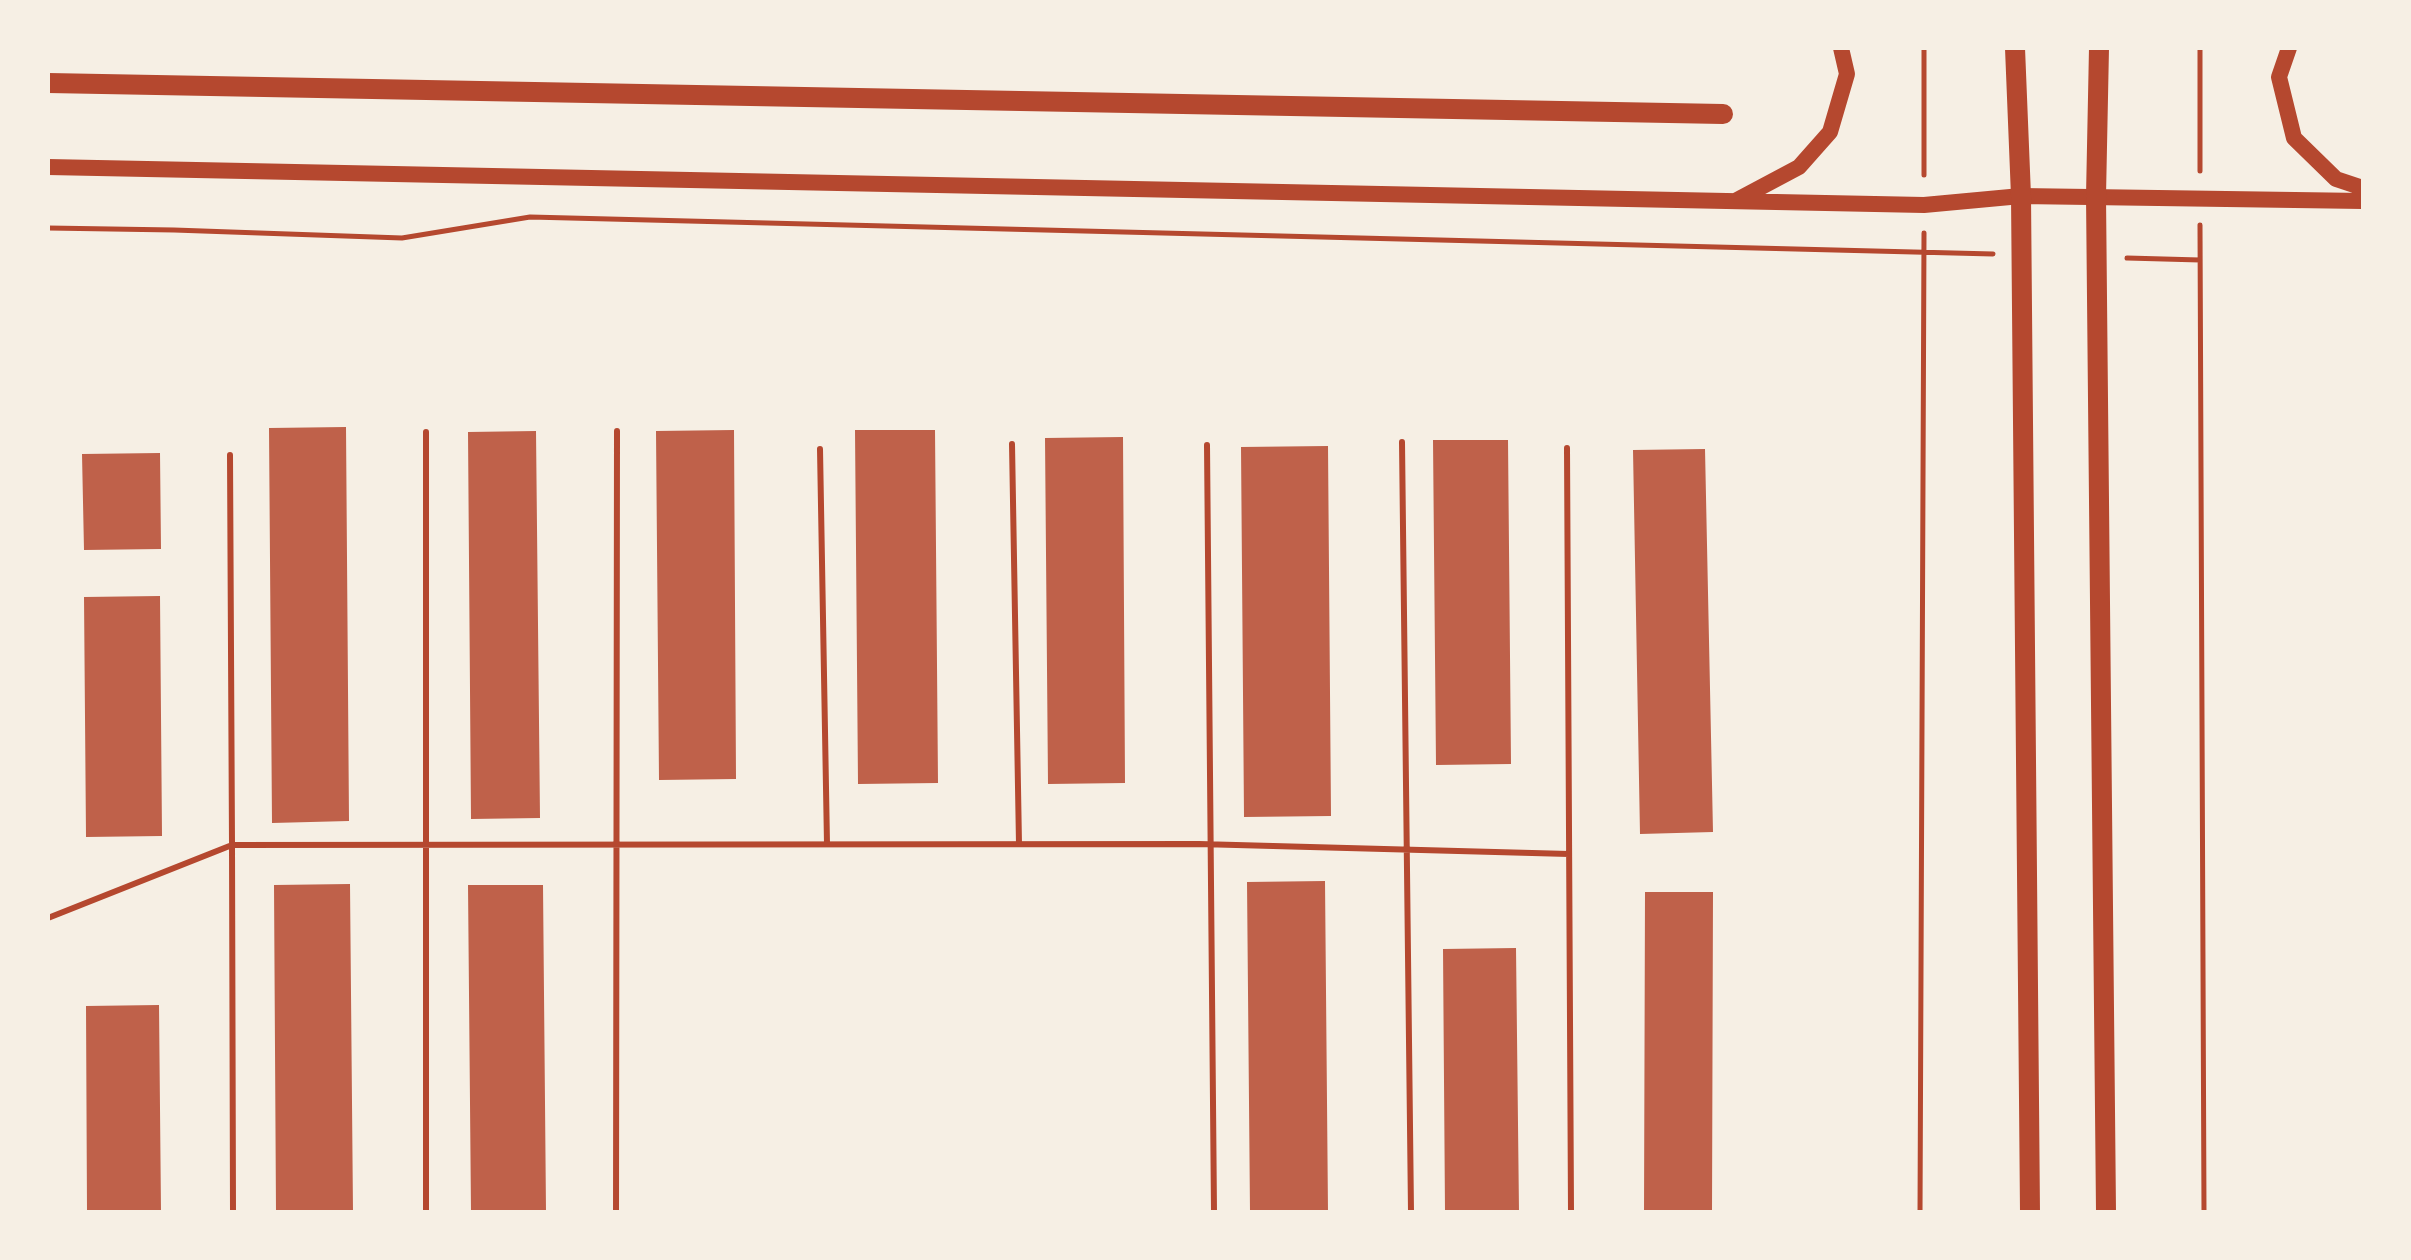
<!DOCTYPE html>
<html>
<head>
<meta charset="utf-8">
<style>
  body { margin:0 }
  #map { position:relative; width:2411px; height:1260px; overflow:hidden; background:#f6efe4; font-family:Figtree,sans-serif }
  canvas { display:block }
  .frame { position:absolute; inset:0; border:50px solid #f6efe4; pointer-events:none }
</style>
</head>
<body>
<div id="map">
<canvas width="2411" height="1260"></canvas>
<div class="frame"></div>
</div>
<script>
const ctx = document.querySelector('canvas').getContext('2d');
ctx.lineJoin = 'round';
function paint(path, color) {
  ctx.fillStyle = color;
  ctx.fill(path, 'evenodd');
}
function poly(rows) {
  const path = new Path2D();
  for (const r of rows) {
    path.moveTo(r[0], r[1]);
    for (let i = 2; i < r.length; i += 2) path.lineTo(r[i], r[i + 1]);
  }
  return path;
}
function trace(path, color, width, dash) {
  ctx.strokeStyle = color;
  ctx.lineWidth = width;
  ctx.lineCap = dash ? 'butt' : 'round';
  ctx.setLineDash(dash || []);
  ctx.stroke(path);
}
paint(poly([
  [346,427,349,821,272,823,269,428],
  [734,430,736,779,659,780,656,431],
  [855,430,935,430,938,783,858,784],
  [536,431,540,818,471,819,468,432],
  [1123,437,1125,783,1048,784,1045,438],
  [1433,440,1508,440,1511,764,1436,765],
  [1328,446,1331,816,1244,817,1241,447],
  [1705,449,1713,832,1640,834,1633,450],
  [160,453,161,549,84,550,82,454],
  [160,596,162,836,86,837,84,597],
  [1325,881,1328,1212,1250,1212,1247,882],
  [350,884,353,1212,276,1212,274,885],
  [468,885,543,885,546,1212,471,1212],
  [1645,892,1713,892,1712,1212,1644,1212],
  [1516,948,1519,1212,1445,1212,1443,949],
  [159,1005,161,1212,87,1212,86,1006]
]), '#bf614a');
trace(poly([
  [1924,48,1924,175],
  [2200,48,2200,171],
  [2200,225,2204,1212],
  [48,228,174,230,402,238,530,217,1993,254],
  [2127,258,2200,260],
  [1920,1212,1924,233]
]), '#b5482f', 5);
trace(poly([
  [426,432,426,1212],
  [1402,442,1411,1212],
  [1012,444,1019,844],
  [1207,445,1214,1212],
  [1567,448,1571,1212],
  [820,449,827,844],
  [48,918,232,845,230,455],
  [233,1212,232,845,1199,844,1569,854],
  [616,1212,617,431]
]), '#b5482f', 6);
trace(poly([
  [2289,48,2279,77,2294,138,2336,179,2363,188],
  [48,167,1924,205,2021,196,2363,201],
  [1737,200,1799,167,1830,132,1847,74,1841,48]
]), '#b5482f', 16);
trace(poly([
  [2015,48,2021,196,2030,1212],
  [2099,48,2096,196,2106,1212],
  [48,83,1723,114]
]), '#b5482f', 20);
</script>
</body>
</html>
